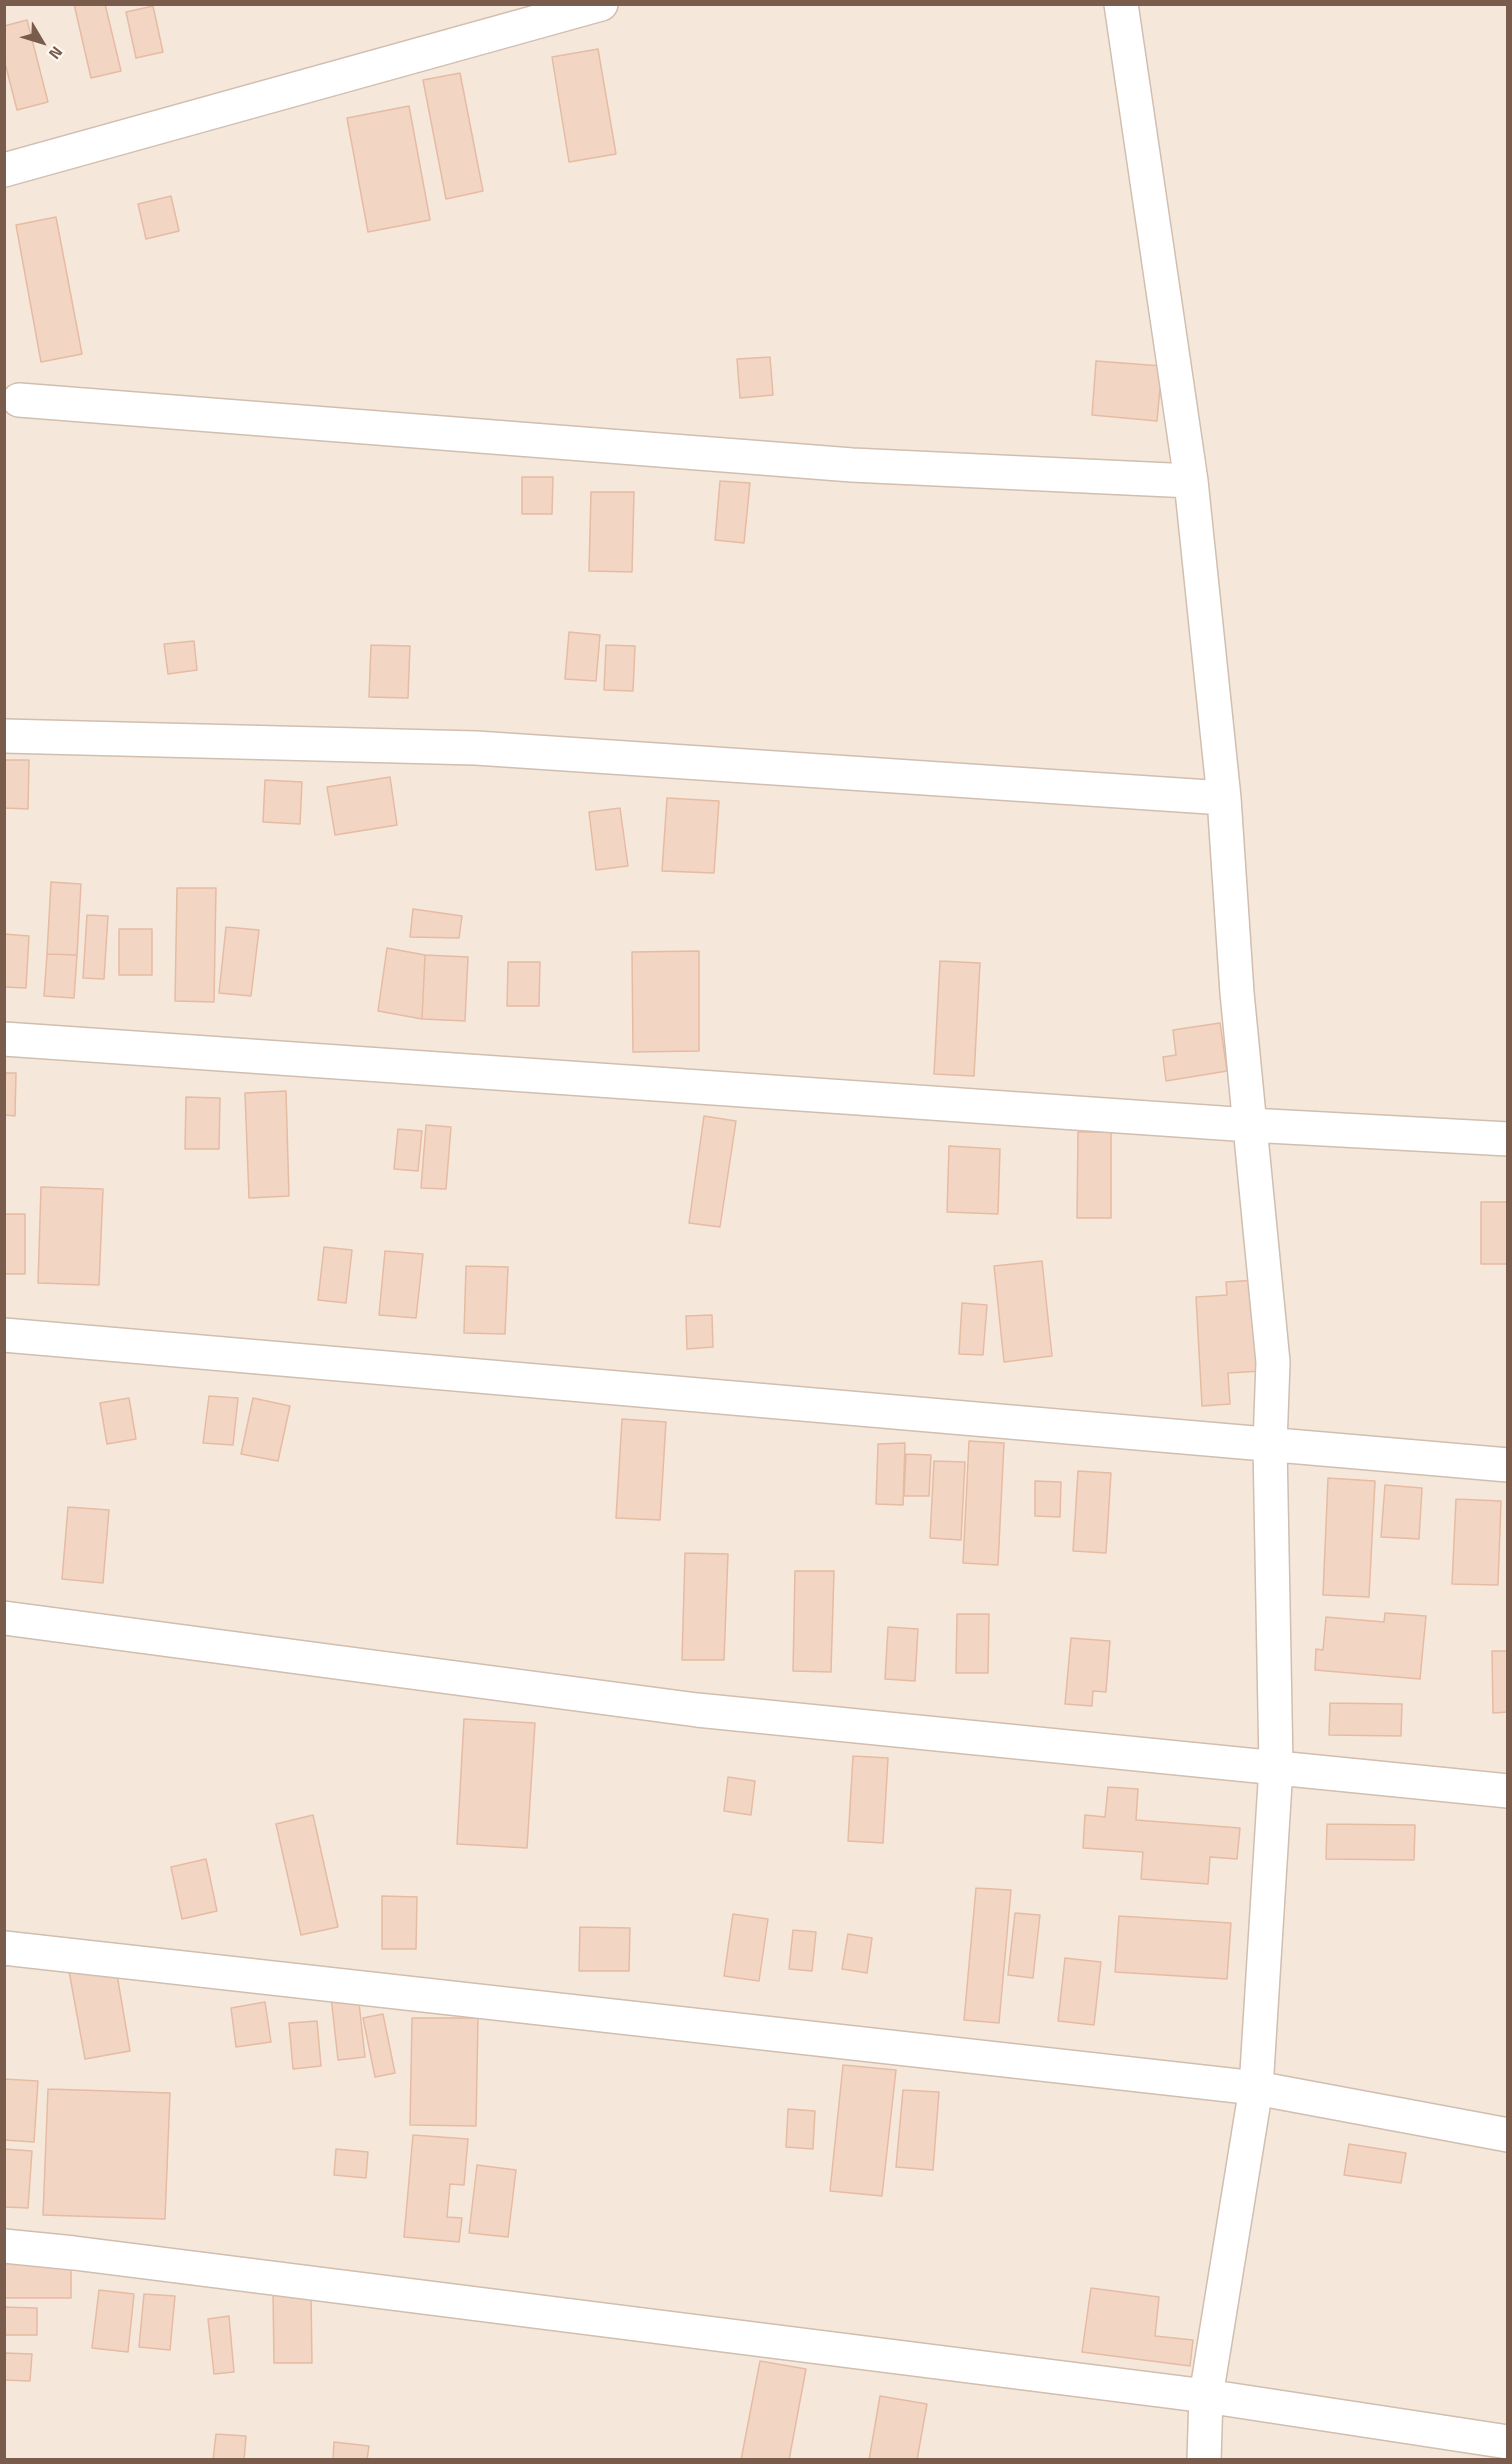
<!DOCTYPE html>
<html>
<head>
<meta charset="utf-8">
<style>
  body { margin:0 }
  #map { position:relative; width:1512px; height:2464px; overflow:hidden; background:#fdf6ec; font-family:"Titillium Web",sans-serif }
  canvas { display:block }
  .frame { position:absolute; inset:0; border:6px solid #7a5c4d; pointer-events:none }
  .north { position:absolute; left:12px; top:12px; width:60px; height:60px; -webkit-text-stroke:4px #fffaf3; paint-order:stroke; rotate:128deg; font-size:16px; font-weight:700; line-height:24px; text-align:center; color:#7a5c4d }
  .north::after { content:''; display:block; margin:auto; width:21px; height:27px; background:#7a5c4d; clip-path:polygon(50% 0,100% 100%,50% 72%,0 100%) }
</style>
</head>
<body>
<div id="map">
<canvas width="1512" height="2464"></canvas>
<div class="frame"></div>
<div class="north">N</div>
</div>
<script>
const ctx = document.querySelector('canvas').getContext('2d');
ctx.lineJoin = 'round';
function paint(path, color) {
  ctx.fillStyle = color;
  ctx.fill(path, 'evenodd');
}
function poly(rows) {
  const path = new Path2D();
  for (const r of rows) {
    path.moveTo(r[0], r[1]);
    for (let i = 2; i < r.length; i += 2) path.lineTo(r[i], r[i + 1]);
  }
  return path;
}
function trace(path, color, width, dash) {
  ctx.strokeStyle = color;
  ctx.lineWidth = width;
  ctx.lineCap = dash ? 'butt' : 'round';
  ctx.setLineDash(dash || []);
  ctx.stroke(path);
}
paint(poly([
  [5,5,1507,5,1507,2459,5,2459]
]), '#f5e8da');
const building = poly([
  [74,4,105,4,121,71,91,78,74,4],
  [153,6,163,52,136,58,126,12,153,6],
  [27,20,48,102,17,110,4,59,4,26,27,20],
  [598,49,616,154,569,162,552,57,598,49],
  [460,73,483,191,446,199,423,80,460,73],
  [409,106,430,220,368,232,347,118,409,106],
  [171,196,179,231,146,239,138,204,171,196],
  [56,217,82,354,41,362,16,225,56,217],
  [770,357,773,395,740,398,737,359,770,357],
  [1096,361,1162,366,1157,421,1092,415,1096,361],
  [522,477,553,477,552,514,522,514,522,477],
  [720,481,750,483,744,543,715,540,720,481],
  [591,492,634,492,632,572,589,571,591,492],
  [569,632,600,635,596,681,565,679,569,632],
  [194,641,197,670,168,674,164,644,194,641],
  [371,645,410,646,408,698,369,697,371,645],
  [606,645,635,646,633,691,604,690,606,645],
  [4,760,29,760,28,809,4,808,4,760],
  [390,777,397,825,335,835,327,787,390,777],
  [265,780,302,782,300,824,263,822,265,780],
  [667,798,719,801,714,873,662,871,667,798],
  [620,808,628,866,596,870,589,812,620,808],
  [51,882,81,884,77,955,47,954,51,882],
  [177,888,216,888,214,1002,175,1001,177,888],
  [413,909,462,916,459,938,410,937,413,909],
  [87,915,108,916,104,979,83,978,87,915],
  [226,927,259,930,251,996,219,993,226,927],
  [119,929,152,929,152,975,119,975,119,929],
  [4,934,29,936,26,988,4,987,4,934],
  [387,948,425,955,422,1019,378,1011,387,948],
  [699,951,699,1051,633,1052,632,952,699,951],
  [47,954,77,955,74,998,44,996,47,954],
  [425,955,468,957,465,1021,422,1019,425,955],
  [940,961,980,963,974,1076,934,1074,940,961],
  [508,962,540,962,539,1006,507,1006,508,962],
  [1220,1023,1227,1071,1166,1081,1163,1057,1176,1055,1173,1030,1220,1023],
  [4,1073,16,1073,15,1116,4,1115,4,1073],
  [286,1091,289,1196,249,1198,245,1093,286,1091],
  [186,1097,220,1098,219,1149,185,1149,186,1097],
  [704,1116,736,1121,720,1227,689,1223,704,1116],
  [426,1125,451,1127,446,1189,421,1188,426,1125],
  [398,1129,422,1131,418,1171,394,1169,398,1129],
  [1078,1132,1111,1132,1111,1218,1077,1218,1078,1132],
  [949,1146,1000,1149,998,1214,947,1212,949,1146],
  [41,1187,103,1189,99,1285,38,1283,41,1187],
  [1481,1202,1508,1202,1508,1264,1481,1264,1481,1202],
  [4,1214,25,1214,25,1274,4,1274,4,1214],
  [324,1247,352,1250,346,1303,318,1300,324,1247],
  [385,1251,423,1254,416,1318,379,1315,385,1251],
  [1042,1261,1052,1356,1004,1362,994,1266,1042,1261],
  [466,1266,508,1267,505,1334,464,1333,466,1266],
  [1257,1280,1262,1371,1228,1373,1230,1404,1202,1406,1196,1297,1227,1295,1226,1282,1257,1280],
  [962,1303,987,1305,983,1355,959,1354,962,1303],
  [712,1315,713,1347,687,1349,686,1316,712,1315],
  [209,1396,238,1398,233,1445,203,1443,209,1396],
  [129,1398,136,1439,107,1444,100,1403,129,1398],
  [253,1398,290,1406,278,1461,241,1454,253,1398],
  [622,1419,666,1422,660,1520,616,1518,622,1419],
  [969,1441,1004,1443,998,1565,963,1563,969,1441],
  [905,1443,903,1505,876,1504,878,1444,905,1443],
  [906,1454,931,1455,929,1496,904,1496,906,1454],
  [934,1461,965,1462,961,1540,930,1538,934,1461],
  [1078,1471,1111,1473,1106,1553,1073,1551,1078,1471],
  [1328,1478,1375,1481,1369,1597,1323,1595,1328,1478],
  [1035,1481,1061,1482,1060,1517,1035,1516,1035,1481],
  [1385,1485,1422,1488,1419,1539,1381,1537,1385,1485],
  [1456,1499,1501,1501,1498,1585,1452,1584,1456,1499],
  [68,1507,109,1510,103,1583,62,1579,68,1507],
  [685,1553,728,1554,724,1660,682,1660,685,1553],
  [795,1571,834,1571,831,1672,793,1671,795,1571],
  [1385,1613,1426,1616,1420,1679,1315,1670,1316,1649,1323,1650,1326,1617,1384,1622,1385,1613],
  [957,1614,989,1614,988,1673,956,1673,957,1614],
  [888,1627,918,1629,915,1681,885,1679,888,1627],
  [1071,1638,1110,1641,1106,1692,1093,1691,1092,1706,1065,1704,1071,1638],
  [1492,1651,1508,1651,1508,1712,1493,1713,1492,1651],
  [1330,1703,1402,1704,1401,1736,1329,1735,1330,1703],
  [464,1719,535,1723,527,1848,457,1844,464,1719],
  [853,1756,888,1758,883,1843,848,1841,853,1756],
  [728,1777,755,1781,751,1815,724,1811,728,1777],
  [1108,1787,1138,1789,1136,1820,1240,1828,1237,1859,1210,1857,1208,1884,1141,1879,1143,1852,1083,1848,1085,1815,1105,1817,1108,1787],
  [313,1815,338,1927,301,1935,276,1824,313,1815],
  [1327,1824,1415,1825,1414,1860,1326,1859,1327,1824],
  [206,1859,217,1911,182,1919,171,1867,206,1859],
  [976,1888,1011,1890,999,2023,964,2020,976,1888],
  [382,1896,417,1897,416,1949,382,1949,382,1896],
  [1015,1913,1040,1915,1033,1978,1008,1975,1015,1913],
  [733,1914,768,1919,759,1981,724,1976,733,1914],
  [1119,1916,1231,1923,1227,1979,1115,1972,1119,1916],
  [580,1927,630,1928,629,1971,579,1971,580,1927],
  [793,1930,816,1932,812,1971,789,1969,793,1930],
  [848,1934,872,1938,867,1973,842,1969,848,1934],
  [1065,1958,1101,1962,1094,2025,1058,2021,1065,1958],
  [115,1963,130,2051,85,2059,69,1971,115,1963],
  [358,1994,365,2057,338,2060,331,1997,358,1994],
  [265,2002,271,2042,236,2047,231,2008,265,2002],
  [383,2014,395,2073,375,2077,363,2018,383,2014],
  [412,2018,478,2018,476,2126,410,2125,412,2018],
  [317,2021,321,2066,293,2069,289,2023,317,2021],
  [843,2065,896,2070,882,2196,830,2191,843,2065],
  [4,2079,38,2081,34,2142,4,2140,4,2079],
  [48,2089,170,2093,165,2219,43,2215,48,2089],
  [903,2090,939,2092,933,2170,896,2167,903,2090],
  [788,2109,815,2111,813,2149,786,2147,788,2109],
  [413,2135,468,2139,464,2185,450,2184,447,2217,462,2218,459,2242,404,2237,413,2135],
  [1349,2144,1406,2153,1401,2183,1344,2175,1349,2144],
  [4,2149,32,2151,28,2208,4,2207,4,2149],
  [336,2149,368,2152,366,2178,334,2175,336,2149],
  [477,2165,516,2170,508,2237,469,2233,477,2165],
  [4,2262,71,2262,71,2298,4,2298,4,2262],
  [1091,2288,1159,2297,1155,2336,1193,2340,1190,2366,1082,2352,1091,2288],
  [99,2290,134,2294,128,2352,92,2348,99,2290],
  [273,2293,311,2293,312,2363,274,2363,273,2293],
  [144,2294,175,2296,170,2350,139,2347,144,2294],
  [4,2307,37,2308,37,2335,4,2335,4,2307],
  [229,2316,234,2372,214,2374,208,2319,229,2316],
  [4,2353,32,2354,30,2381,4,2380,4,2353],
  [760,2361,806,2369,789,2460,741,2460,760,2361],
  [880,2396,927,2404,917,2460,869,2460,880,2396],
  [216,2434,246,2436,244,2460,213,2460,216,2434],
  [334,2442,369,2446,367,2460,333,2460,334,2442]
]);
paint(building, '#f3d5c3');
trace(building, '#e6bba3', 1.5);
const street = poly([
  [1121,4,1191,481,1224,798,1237,993,1273,1362,1270,1444,1276,1767,1256,2088,1206,2396,1204,2460],
  [4,170,601,4],
  [19,400,852,465,1191,481],
  [4,736,476,748,1224,798],
  [4,1039,1250,1125,1508,1139],
  [4,1335,1508,1465],
  [4,1618,697,1710,1508,1791],
  [4,1948,1256,2088,1508,2135],
  [4,2246,74,2253,1206,2396,1508,2442]
]);
trace(street, '#d1beb0', 36);
trace(street, '#fff', 33);
</script>
</body>
</html>
